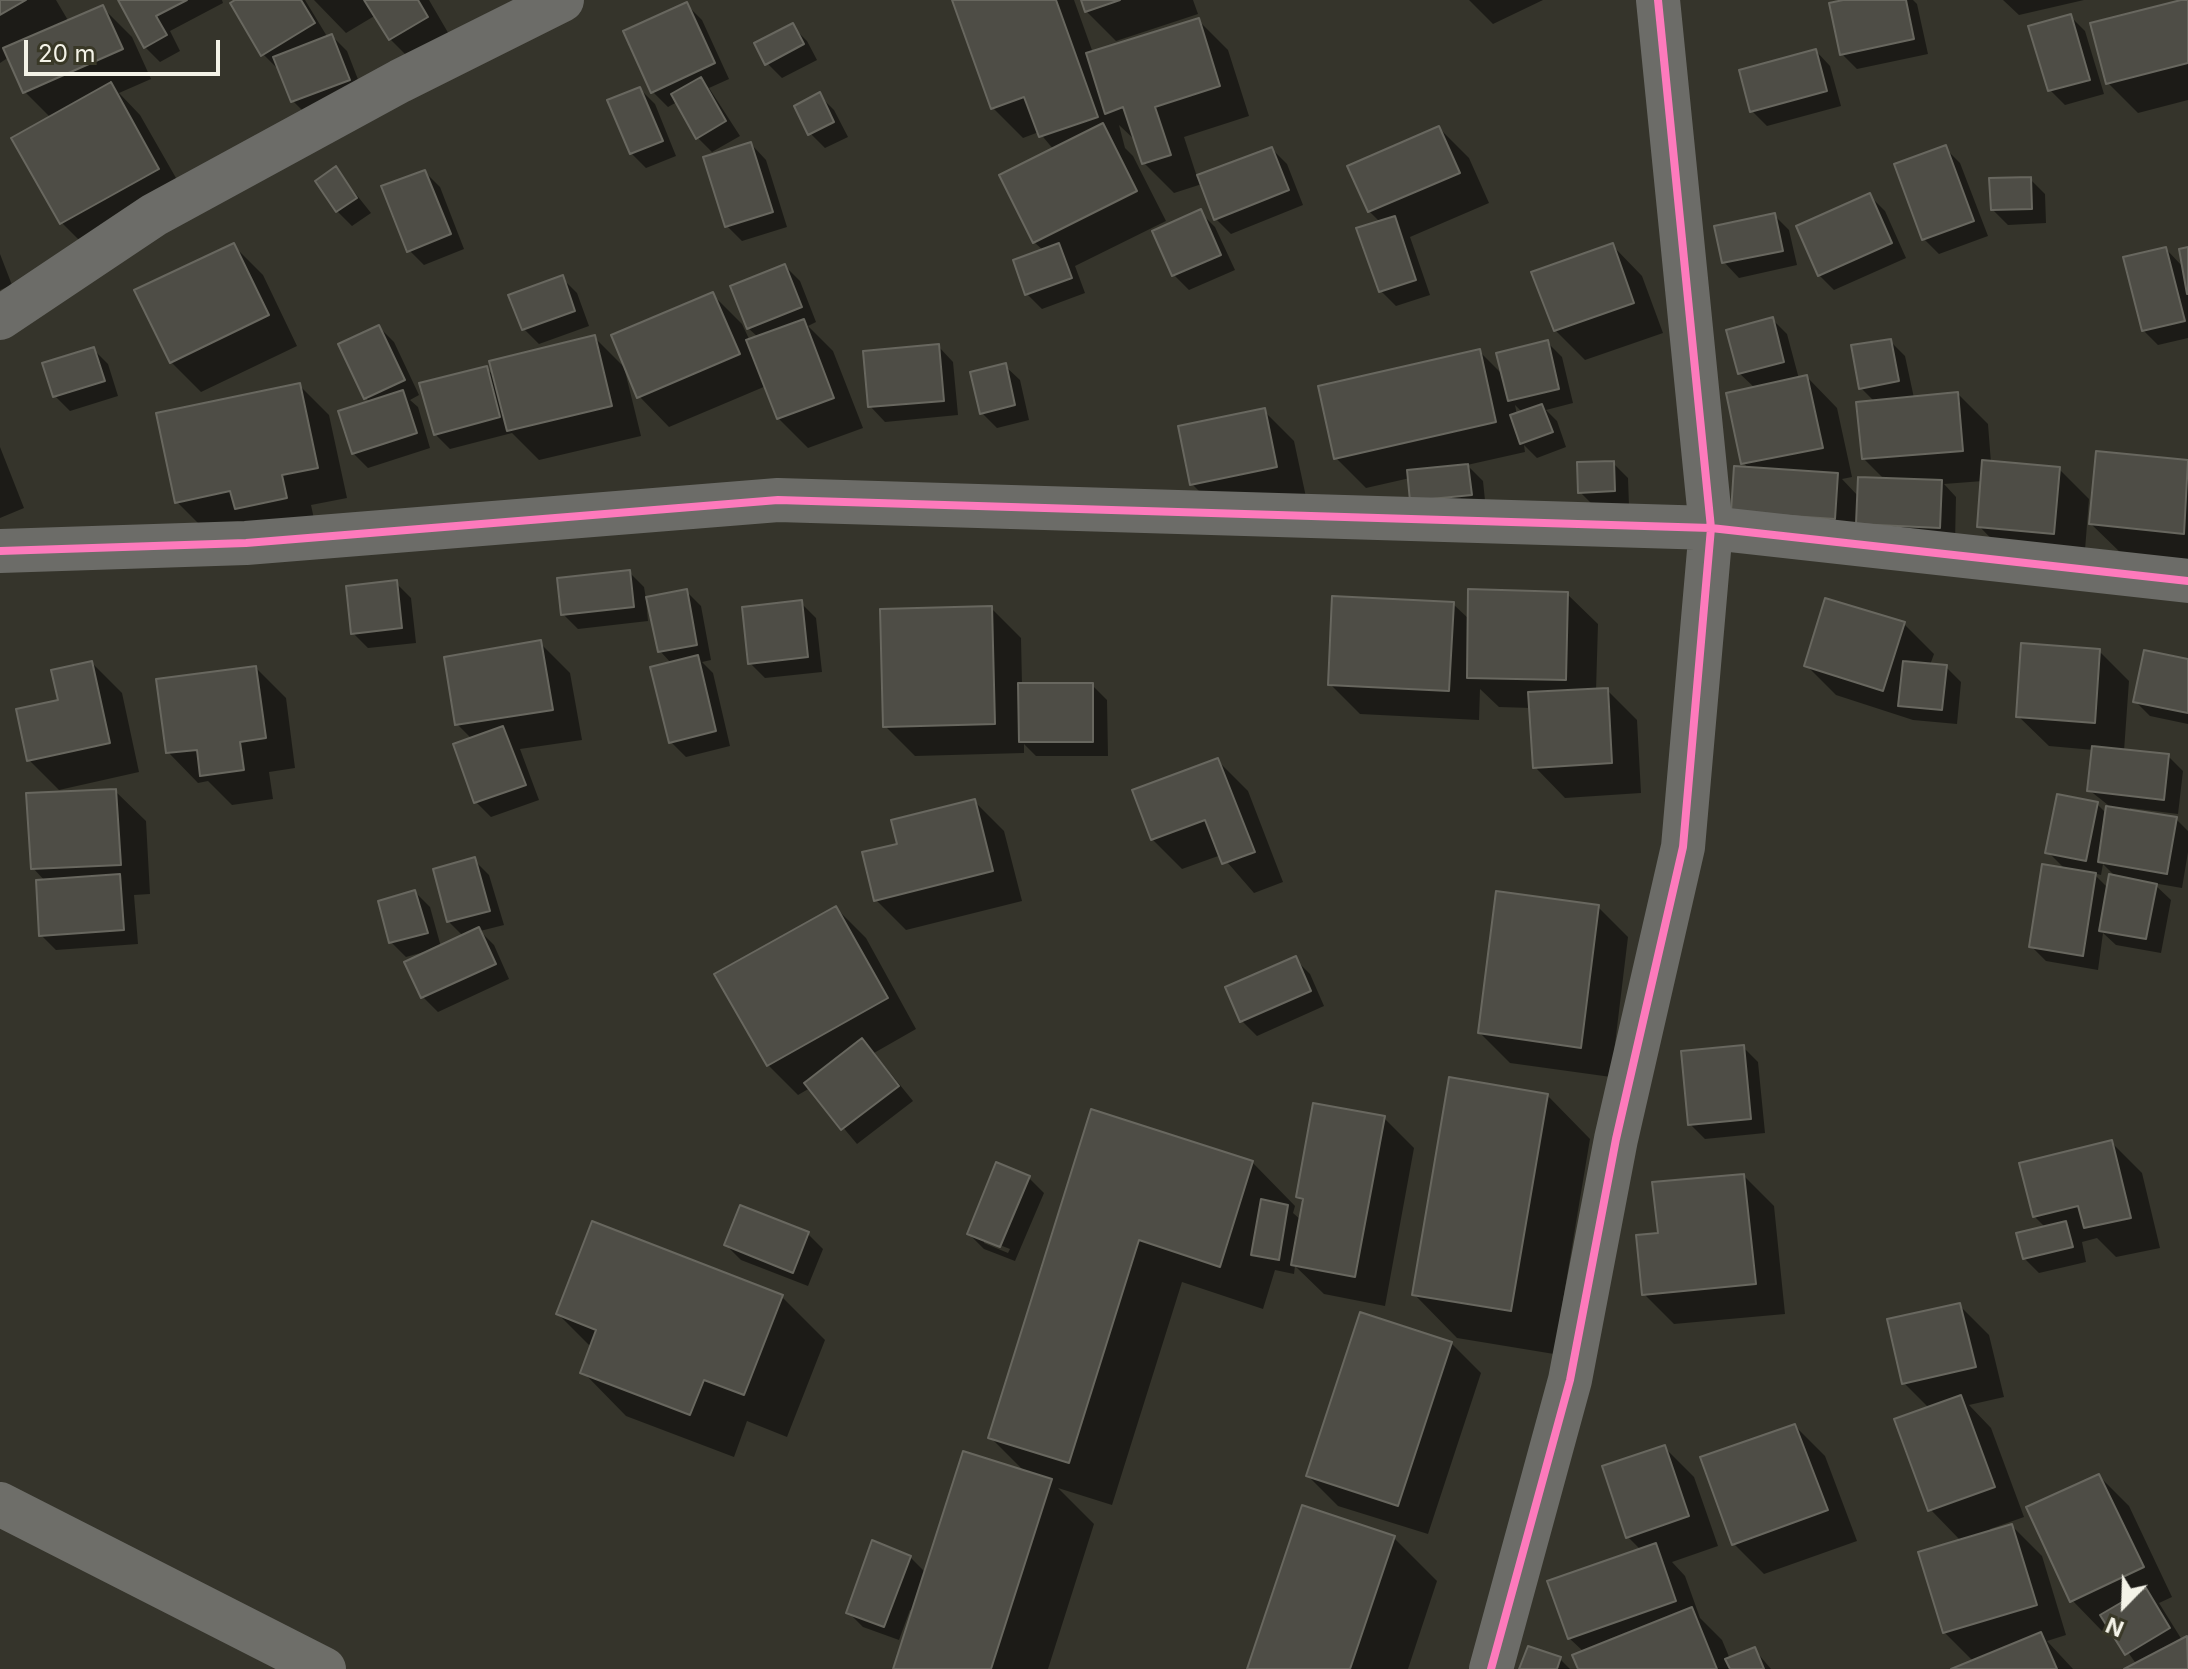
<!DOCTYPE html>
<html>
<head>
<meta charset="utf-8">
<style>
  body { margin:0 }
  #map { position:relative; width:2188px; height:1669px; overflow:hidden; background:#35342b; font-family:Inter,sans-serif }
  canvas { display:block }
  .north { position:absolute; left:2084px; top:1565px; width:80px; height:80px; -webkit-text-stroke:6px #393827; paint-order:stroke; rotate:203deg; font-size:22px; font-weight:700; line-height:32px; text-align:center; color:#f4f3e8 }
  .north::after { content:''; display:block; margin:auto; width:28px; height:36px; background:#f4f3e8; clip-path:polygon(50% 0,100% 100%,50% 72%,0 100%) }
  .scale { position:absolute; left:24px; top:40px; width:196px; height:36px; box-sizing:border-box; border:4px solid #f4f3e8; border-top:0; padding-left:10px; font-size:24px; line-height:28px; white-space:nowrap; color:#f4f3e8; -webkit-text-stroke:6px #393827; paint-order:stroke }
</style>
</head>
<body>
<div id="map">
<canvas width="2188" height="1669"></canvas>
<div class="north">N</div>
<div class="scale">20 m</div>
</div>
<script>
const ctx = document.querySelector('canvas').getContext('2d');
ctx.lineJoin = 'round';
function paint(path, color) {
  ctx.fillStyle = color;
  ctx.fill(path, 'evenodd');
}
function poly(rows) {
  const path = new Path2D();
  for (const r of rows) {
    path.moveTo(r[0], r[1]);
    for (let i = 2; i < r.length; i += 2) path.lineTo(r[i], r[i + 1]);
  }
  return path;
}
function trace(path, color, width, dash) {
  ctx.strokeStyle = color;
  ctx.lineWidth = width;
  ctx.lineCap = dash ? 'butt' : 'round';
  ctx.setLineDash(dash || []);
  ctx.stroke(path);
}
paint(poly([
  [0,0,56,0,69,22,102,7,132,37,151,79,119,93,140,115,188,199,92,253,62,223,14,138,51,118,25,92,9,57,0,63],
  [121,0,222,0,223,3,170,31,180,51,160,62,145,47],
  [239,0,305,0,328,38,332,36,347,51,364,95,308,116,293,101,278,69,263,54],
  [314,0,429,0,457,48,420,69,390,39,376,15,346,33],
  [954,0,1074,0,1093,53,1198,20,1228,50,1249,116,1184,137,1197,177,1272,149,1287,164,1303,205,1231,234,1216,219,1202,184,1174,193,1144,163,1137,142,1119,125,1125,148,1133,156,1166,221,1075,266,1085,293,1042,309,1027,294,1044,251,1034,242,1054,150,1039,132,1023,138,992,107],
  [1083,0,1193,0,1198,14,1116,41,1086,11],
  [1469,0,1543,0,1493,24],
  [1852,0,1913,0,1917,4,1928,54,1857,69,1842,54],
  [2003,0,2084,0,2019,15],
  [2188,0,2188,100,2138,113,2108,83],
  [687,5,702,20,729,79,709,88,740,136,712,152,697,137,677,102,668,107,653,92],
  [2070,16,2085,31,2104,94,2065,105,2050,90],
  [792,26,807,41,817,60,782,78,767,63],
  [1816,51,1830,66,1841,106,1767,126,1752,111],
  [640,89,655,104,676,156,646,168,631,153],
  [819,95,834,110,848,137,825,148,810,133],
  [1439,128,1469,158,1489,203,1410,237,1430,295,1396,306,1381,291,1381,223,1369,211],
  [751,144,766,160,787,227,742,241,727,226],
  [1945,148,1960,163,1988,236,1939,254,1924,239],
  [336,169,371,213,352,226,337,211],
  [425,172,440,187,464,249,424,265,409,250],
  [2030,179,2045,194,2046,223,2008,225,1993,210],
  [1870,196,1885,211,1906,258,1834,290,1819,275],
  [1200,212,1215,227,1235,270,1189,290,1174,275],
  [1774,215,1789,230,1797,265,1739,278,1724,262],
  [233,245,263,275,297,346,201,392,171,362],
  [1612,245,1642,276,1663,333,1585,360,1555,330],
  [2166,249,2184,268,2188,249,2188,338,2158,345,2143,330],
  [0,254,12,285,0,290],
  [785,266,800,281,816,322,808,326,833,351,863,428,808,448,778,418,766,386,669,427,639,396,712,294,742,324,750,341,759,338,748,328],
  [562,278,577,293,589,326,539,344,524,329],
  [1772,319,1787,334,1799,379,1807,377,1837,408,1852,477,1842,479,1859,497,1885,480,1864,459,1875,402,1861,388,1890,341,1905,356,1914,398,1958,394,1988,424,1991,463,2059,469,2089,499,2084,563,2009,557,1979,526,1983,481,1944,484,1956,497,1955,542,1763,541,1750,469,1743,463,1755,388,1739,373],
  [379,327,394,342,419,395,410,400,418,407,430,448,368,468,353,453,370,403,366,398],
  [594,337,624,367,641,436,539,460,512,433,450,449,435,434,486,368,495,377],
  [1547,342,1562,357,1573,403,1546,410,1557,421,1566,447,1537,458,1524,445,1525,452,1467,465,1483,481,1486,510,1427,515,1410,478,1366,488,1336,458,1479,351,1504,376],
  [1515,405,1523,413,1517,415],
  [938,346,953,362,958,415,885,422,870,406],
  [93,349,108,364,118,396,70,411,55,396],
  [1005,366,1020,380,1029,420,997,428,982,413],
  [299,385,329,415,347,498,311,505,316,528,207,532,177,502],
  [1264,411,1294,441,1306,497,1222,514,1192,484],
  [0,447,24,508,0,518],
  [2098,453,2188,462,2188,560,2122,554,2091,524],
  [1613,463,1628,478,1629,506,1595,507,1580,492],
  [629,572,644,587,646,599,686,591,701,606,711,660,702,662,713,673,730,746,686,757,671,742,672,664,660,651,649,600,646,600,648,621,578,629,563,614],
  [396,583,411,598,416,643,368,648,353,633],
  [1567,594,1598,624,1596,691,1607,690,1637,720,1641,793,1565,798,1535,767,1531,708,1499,707,1480,689,1479,720,1360,714,1330,684,1453,604,1470,620],
  [801,603,816,618,822,672,765,678,750,663],
  [991,608,1021,638,1022,685,1092,685,1107,700,1108,756,1036,756,1024,744,1024,753,915,756,885,726],
  [1904,624,1934,654,1930,665,1946,667,1961,682,1957,724,1913,720,1836,695,1806,665],
  [540,643,570,673,582,740,520,749,539,800,491,817,476,802,472,739,457,724],
  [2099,651,2129,681,2124,751,2168,756,2183,771,2178,814,2130,808,2130,812,2176,819,2188,831,2188,852,2182,888,2153,883,2171,900,2161,953,2116,945,2103,933,2098,970,2046,961,2031,946,2066,870,2048,852,2097,804,2107,814,2108,805,2089,790,2094,750,2049,746,2018,716],
  [2103,864,2116,877,2108,888,2093,873,2101,875],
  [2188,661,2188,724,2150,716,2135,701],
  [92,663,122,693,139,772,59,790,29,760,60,702],
  [256,668,286,698,295,768,269,772,273,799,232,805,208,781,198,783,168,752],
  [1218,761,1248,791,1283,882,1254,893,1221,855,1182,869,1152,839],
  [115,791,146,821,150,894,134,895,138,944,56,950,41,935,46,882,33,868],
  [974,801,1004,831,1022,901,906,930,876,900,900,845],
  [474,860,489,875,504,925,480,931,494,945,509,979,438,1012,423,997,424,952,406,957,391,942,415,892,430,907,441,947,464,937,448,921],
  [1598,907,1628,937,1611,1077,1510,1063,1480,1033],
  [836,908,866,938,916,1029,874,1053,913,1101,857,1144,810,1088,798,1095,768,1065],
  [1295,959,1310,974,1324,1006,1257,1036,1242,1021],
  [1743,1047,1758,1062,1765,1133,1705,1139,1690,1124],
  [1547,1095,1590,1139,1554,1354,1457,1338,1414,1294],
  [1093,1112,1252,1162,1295,1206,1293,1213,1301,1220,1304,1203,1298,1197,1384,1118,1414,1148,1385,1306,1324,1294,1295,1266,1294,1274,1275,1270,1263,1309,1182,1282,1112,1505,1058,1488,1094,1524,1048,1669,895,1669,914,1611,910,1610,899,1640,863,1627,848,1612,910,1557,926,1573,1026,1473,990,1437],
  [2112,1143,2142,1173,2160,1248,2116,1257,2097,1238,2082,1242,2086,1262,2039,1273,2024,1258,2046,1228,2034,1216],
  [1744,1176,1774,1206,1785,1314,1674,1324,1644,1294,1660,1235],
  [1029,1178,1044,1193,1015,1261,984,1249,969,1234],
  [984,1239,1010,1249,1008,1253,984,1243],
  [741,1208,808,1234,823,1249,808,1286,741,1260,726,1245],
  [782,1297,825,1340,787,1437,747,1421,734,1457,626,1416,583,1372,592,1348,558,1314],
  [1959,1305,1989,1335,2004,1397,1969,1405,1991,1428,2024,1517,1990,1529,1991,1532,2012,1526,2042,1556,2066,1635,2047,1641,2073,1669,1956,1669,1974,1662,1944,1632,1961,1541,1930,1509,1929,1408,1904,1383],
  [1451,1343,1481,1373,1428,1534,1338,1506,1308,1476],
  [1795,1426,1825,1456,1857,1541,1764,1574,1734,1544],
  [1664,1447,1694,1477,1718,1546,1672,1562,1685,1576,1700,1618,1722,1640,1730,1659,1754,1649,1771,1669,1580,1669,1584,1652,1569,1638,1641,1550,1628,1537],
  [2099,1476,2129,1506,2172,1597,2159,1603,2182,1640,2188,1640,2188,1669,2129,1669,2137,1665,2110,1627,2102,1631,2072,1600],
  [1394,1538,1437,1581,1408,1669,1249,1669],
  [1560,1659,1570,1669,1521,1669]
]), '#0007');
const building = poly([
  [0,0,26,0,0,15,0,0],
  [118,0,187,0,156,16,167,35,144,48,118,0],
  [235,0,301,0,315,23,261,56,230,3,235,0],
  [364,0,418,0,428,17,389,40,364,0],
  [952,0,1056,0,1098,117,1039,137,1024,97,991,109,952,0],
  [1081,0,1120,0,1085,12,1081,0],
  [1843,0,1906,0,1914,39,1840,55,1829,3,1843,0],
  [2181,0,2188,0,2188,63,2106,84,2090,23,2181,0],
  [687,2,715,63,651,93,623,31,687,2],
  [103,5,123,49,23,93,3,48,103,5],
  [2071,14,2090,80,2048,91,2028,26,2071,14],
  [1199,18,1220,86,1155,107,1171,155,1142,164,1123,107,1105,114,1086,53,1199,18],
  [793,23,804,44,765,65,754,43,793,23],
  [332,34,350,80,291,102,273,57,332,34],
  [1816,49,1827,91,1750,112,1739,70,1816,49],
  [701,77,726,121,696,139,671,94,701,77],
  [111,82,159,169,60,224,11,138,111,82],
  [640,87,663,141,630,154,607,100,640,87],
  [820,92,834,122,808,135,794,106,820,92],
  [1103,123,1137,191,1033,243,999,175,1103,123],
  [1439,126,1460,173,1368,212,1347,166,1439,126],
  [751,142,773,212,725,227,703,157,751,142],
  [1946,145,1974,221,1922,240,1894,164,1946,145],
  [1272,147,1289,190,1214,220,1197,175,1272,147],
  [336,166,357,198,336,212,315,181,336,166],
  [425,170,451,234,407,252,381,186,425,170],
  [2031,177,2032,209,1991,210,1989,178,2031,177],
  [1870,193,1892,243,1818,276,1796,226,1870,193],
  [1201,209,1221,255,1172,276,1152,231,1201,209],
  [1775,213,1783,251,1722,263,1714,226,1775,213],
  [1395,216,1416,280,1379,292,1356,228,1395,216],
  [234,243,269,315,170,363,134,290,234,243],
  [1059,243,1072,278,1025,295,1013,260,1059,243],
  [1613,243,1634,303,1554,331,1531,272,1613,243],
  [2166,247,2185,321,2142,331,2123,257,2166,247],
  [2188,247,2188,294,2187,294,2179,249,2188,247],
  [785,264,802,307,747,329,730,286,785,264],
  [563,275,575,311,522,330,508,295,563,275],
  [713,292,740,354,637,398,611,335,713,292],
  [1773,317,1784,362,1738,374,1726,330,1773,317],
  [804,319,834,398,777,419,746,340,804,319],
  [379,325,405,380,364,399,338,344,379,325],
  [595,335,612,406,507,431,489,361,595,335],
  [1891,339,1899,381,1859,389,1851,345,1891,339],
  [1548,340,1559,389,1508,401,1496,353,1548,340],
  [939,344,944,401,868,407,863,351,939,344],
  [94,347,105,381,53,397,42,363,94,347],
  [1480,349,1496,422,1334,459,1318,386,1480,349],
  [1006,363,1015,405,980,414,970,372,1006,363],
  [487,366,500,417,434,435,419,383,487,366],
  [1807,375,1823,448,1741,464,1726,393,1807,375],
  [300,383,318,468,282,475,287,498,235,509,230,491,175,503,156,413,300,383],
  [403,390,417,433,352,454,338,411,403,390],
  [1958,392,1963,451,1862,459,1856,402,1958,392],
  [1542,404,1553,432,1520,444,1510,415,1542,404],
  [1265,408,1277,467,1190,485,1178,426,1265,408],
  [2096,451,2188,460,2184,534,2089,524,2096,451],
  [1982,460,2060,467,2054,534,1977,527,1982,460],
  [1614,461,1615,491,1578,493,1577,462,1614,461],
  [1468,464,1472,495,1410,501,1407,470,1468,464],
  [1734,466,1838,473,1835,519,1731,512,1734,466],
  [1858,477,1942,480,1940,528,1856,524,1858,477],
  [630,570,634,607,561,615,557,578,630,570],
  [397,580,402,628,351,634,346,586,397,580],
  [687,589,697,645,658,652,646,597,687,589],
  [1468,589,1568,592,1566,680,1467,678,1468,589],
  [1332,596,1454,602,1449,691,1328,685,1332,596],
  [1825,598,1905,622,1883,691,1804,666,1825,598],
  [802,600,808,657,748,664,742,607,802,600],
  [992,606,995,724,883,727,880,609,992,606],
  [541,640,553,710,455,725,444,657,541,640],
  [2021,643,2100,649,2095,723,2016,717,2021,643],
  [2144,650,2188,659,2188,713,2133,702,2144,650],
  [698,655,716,731,669,743,650,667,698,655],
  [92,661,110,743,27,761,16,709,58,700,51,670,92,661],
  [1903,661,1947,665,1942,710,1898,706,1903,661],
  [256,666,266,738,240,742,244,770,200,776,197,750,166,753,156,679,256,666],
  [1018,683,1093,683,1093,742,1019,742,1018,683],
  [1608,688,1612,763,1533,768,1528,692,1608,688],
  [503,726,526,785,474,803,453,744,503,726],
  [2092,746,2169,754,2164,800,2087,791,2092,746],
  [1218,758,1255,852,1222,864,1205,820,1151,840,1132,790,1218,758],
  [116,789,121,865,31,869,26,793,116,789],
  [2057,794,2098,802,2086,861,2045,853,2057,794],
  [975,799,993,871,874,901,862,852,897,844,891,820,975,799],
  [2106,806,2177,817,2167,874,2098,862,2106,806],
  [475,857,490,911,447,922,433,869,475,857],
  [2042,864,2096,873,2083,956,2029,947,2042,864],
  [120,874,124,930,39,936,36,880,120,874],
  [2109,874,2157,884,2146,939,2099,931,2109,874],
  [415,890,428,933,389,943,378,901,415,890],
  [1496,891,1599,905,1581,1048,1478,1033,1496,891],
  [836,906,888,998,767,1066,714,974,836,906],
  [479,927,496,964,421,998,404,962,479,927],
  [1296,956,1311,991,1240,1022,1225,987,1296,956],
  [862,1038,899,1086,841,1130,804,1083,862,1038],
  [1744,1045,1751,1119,1688,1125,1681,1051,1744,1045],
  [1449,1077,1548,1094,1511,1311,1412,1295,1449,1077],
  [1313,1103,1385,1116,1355,1277,1291,1265,1303,1199,1296,1197,1313,1103],
  [1091,1109,1253,1161,1220,1267,1139,1240,1069,1463,988,1438,1091,1109],
  [2112,1140,2131,1218,2084,1228,2078,1206,2033,1217,2019,1163,2112,1140],
  [996,1162,1030,1176,1000,1247,967,1234,996,1162],
  [1744,1174,1756,1284,1642,1295,1636,1235,1658,1233,1652,1182,1744,1174],
  [1261,1199,1288,1205,1279,1260,1251,1255,1261,1199],
  [740,1205,809,1232,793,1273,724,1245,740,1205],
  [592,1221,783,1295,744,1395,704,1380,690,1415,580,1373,596,1330,556,1314,592,1221],
  [2066,1221,2073,1247,2023,1259,2016,1233,2066,1221],
  [1960,1303,1976,1367,1902,1384,1887,1319,1960,1303],
  [1360,1312,1452,1342,1398,1506,1306,1476,1360,1312],
  [1961,1395,1995,1487,1928,1511,1894,1419,1961,1395],
  [1795,1424,1828,1510,1732,1545,1700,1457,1795,1424],
  [1665,1445,1689,1516,1626,1538,1602,1466,1665,1445],
  [963,1451,1052,1479,991,1669,893,1669,963,1451],
  [2099,1474,2144,1567,2070,1602,2026,1507,2099,1474],
  [1302,1505,1395,1536,1350,1669,1247,1669,1302,1505],
  [2012,1524,2037,1605,1943,1633,1918,1552,2012,1524],
  [872,1540,911,1556,884,1627,846,1613,872,1540],
  [1656,1543,1676,1601,1568,1639,1547,1581,1656,1543],
  [2146,1588,2170,1628,2125,1655,2100,1615,2146,1588],
  [1692,1607,1717,1669,1578,1669,1572,1655,1692,1607],
  [2041,1632,2057,1669,1951,1669,2041,1632],
  [2187,1636,2188,1669,2124,1669,2187,1636],
  [1528,1646,1561,1657,1557,1669,1519,1669,1528,1646],
  [1755,1647,1764,1669,1730,1669,1725,1659,1755,1647]
]);
paint(building, '#4e4d46');
trace(building, '#68675f', 2);
trace(poly([
  [0,318,154,215,400,81,562,0],
  [0,551,246,543,778,500,1711,528,2188,581],
  [1491,1669,1570,1380,1616,1139,1683,847,1711,528,1658,0]
]), '#6c6c68', 44);
trace(poly([
  [0,1504,324,1669]
]), '#6e6e69', 44);
trace(poly([
  [0,551,246,543,778,500,1711,528,2188,581],
  [1491,1669,1570,1380,1616,1139,1683,847,1711,528,1658,0]
]), '#fd7abc', 8);
</script>
</body>
</html>
